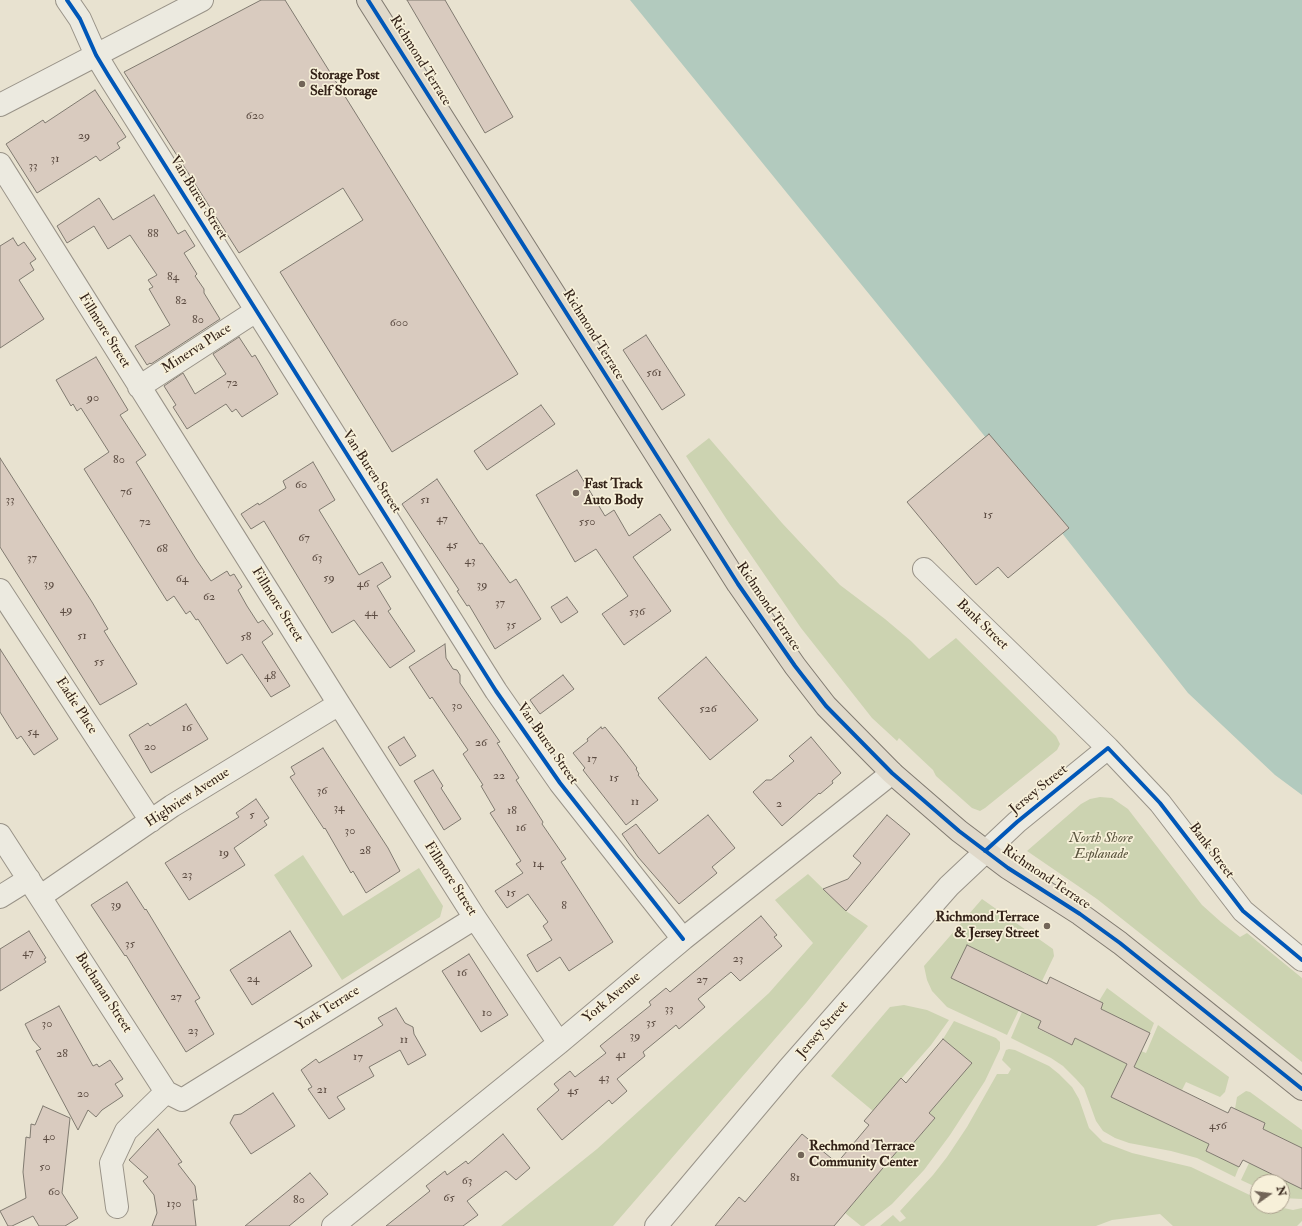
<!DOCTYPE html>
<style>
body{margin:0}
#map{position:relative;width:1302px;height:1226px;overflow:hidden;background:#e8e2d0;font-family:"IM FELL Double Pica",serif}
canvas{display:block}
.north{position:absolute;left:1250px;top:1174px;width:40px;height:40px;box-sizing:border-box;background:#f7f0d9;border:1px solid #a99e8c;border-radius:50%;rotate:76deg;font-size:11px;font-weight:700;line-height:16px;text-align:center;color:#332218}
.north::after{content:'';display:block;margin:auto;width:14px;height:18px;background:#726558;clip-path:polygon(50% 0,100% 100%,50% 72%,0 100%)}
</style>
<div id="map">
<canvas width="1302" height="1226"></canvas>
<div class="north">N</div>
</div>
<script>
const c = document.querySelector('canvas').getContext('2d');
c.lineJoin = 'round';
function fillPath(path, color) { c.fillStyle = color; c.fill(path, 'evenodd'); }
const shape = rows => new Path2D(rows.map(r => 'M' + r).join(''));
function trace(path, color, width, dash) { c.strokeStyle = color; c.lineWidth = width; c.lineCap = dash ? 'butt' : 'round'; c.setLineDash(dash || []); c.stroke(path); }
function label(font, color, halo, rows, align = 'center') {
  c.font = font + ' "IM FELL Double Pica",serif'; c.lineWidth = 3.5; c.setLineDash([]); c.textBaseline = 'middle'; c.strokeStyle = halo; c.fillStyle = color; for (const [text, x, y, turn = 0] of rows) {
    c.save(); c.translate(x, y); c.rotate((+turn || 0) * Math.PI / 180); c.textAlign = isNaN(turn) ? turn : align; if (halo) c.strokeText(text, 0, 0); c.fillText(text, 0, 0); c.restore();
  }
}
fillPath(shape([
 [709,438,782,523,840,585,885,619,911,641,929,659,956,638,1056,736,1060,744,1057,750,985,808,980,811,972,808,936,776,933,770,899,738,897,741,872,718,801,628,729,523,686,456],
 [1100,797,1112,798,1128,809,1202,905,1221,922,1240,937,1247,933,1302,978,1302,1062,1097,899,1027,851,1081,804,1090,799],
 [303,855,343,916,419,868,443,906,440,917,342,980,274,875],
 [808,874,846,911,868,926,806,1003,613,1226,501,1226,597,1149,769,993,813,943,775,900],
 [982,899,1053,949,1054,956,1042,981,967,945,1019,1010,1007,1035,947,1007,932,991,927,980,924,966],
 [1107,988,1154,1023,1150,1033,1101,1009,1103,1003,1099,1001],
 [904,1005,927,1010,949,1020,931,1045,873,1111,831,1076,890,1007],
 [1022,1012,1041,1021,1038,1029,1072,1045,1075,1038,1127,1064,1111,1097,1209,1144,1206,1151,1239,1167,1235,1177,1197,1158,1171,1151,1129,1143,1115,1138,1103,1131,1096,1121,1084,1088,1076,1079,1063,1066,1051,1058,1011,1038],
 [954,1021,996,1038,1000,1042,1000,1049,985,1081,950,1135,924,1170,892,1204,864,1226,861,1226,845,1213,904,1143,910,1147,935,1118,929,1113,971,1063,943,1039],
 [1158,1025,1229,1077,1225,1092,1220,1097,1186,1082,1182,1090,1134,1067,1141,1051,1146,1053],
 [1009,1049,1015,1050,1049,1066,1059,1074,1072,1087,1079,1099,1089,1128,1103,1142,1132,1153,1191,1167,1258,1199,1258,1206,1274,1206,1293,1210,1302,1208,1302,1221,1297,1226,1173,1226,1160,1214,1112,1220,1096,1226,880,1226,893,1215,900,1222,906,1218,900,1211,933,1175,947,1157,967,1127,997,1074,1008,1074,1011,1069,1002,1060,1006,1050],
 [1246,1091,1250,1092,1302,1130,1302,1148,1263,1129,1265,1123,1235,1109,1237,1097],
 [1249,1163,1302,1188,1302,1199,1282,1198,1282,1182,1258,1182,1258,1188,1241,1180]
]), '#ccd3b1');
fillPath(shape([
 [630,0,1302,0,1302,795,1275,775,1188,693,1017,476]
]), '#b2cabe');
const building = shape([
 [261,0,285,0,518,374,392,452,280,272,363,220,343,188,239,253,124,72,261,0],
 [407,0,445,0,513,117,485,133,407,0],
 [95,90,126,137,117,143,120,148,100,161,96,156,37,193,6,144,43,120,45,123,95,90],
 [154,195,178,234,185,230,195,246,184,253,197,274,195,276,204,289,204,293,220,319,151,364,150,363,147,365,135,346,170,325,149,289,153,287,148,280,157,275,130,235,108,249,94,226,67,243,57,226,99,198,113,220,154,195],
 [13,238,18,246,24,242,36,259,30,263,34,270,19,280,44,319,0,348,0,246,13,238],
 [646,335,685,395,662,410,623,350,646,335],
 [239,337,252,357,255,355,278,394,242,417,236,409,232,412,226,404,187,429,173,407,176,405,164,386,183,373,195,394,226,374,213,354,239,337],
 [96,357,128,410,120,415,146,455,136,462,196,559,211,581,227,571,230,576,234,574,242,587,238,590,247,606,258,623,263,620,273,634,262,642,290,686,271,697,242,654,227,664,198,619,196,620,190,611,186,614,174,596,167,601,84,469,109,452,81,408,77,411,73,404,71,406,56,380,96,357],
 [541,405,555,424,487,470,474,451,541,405],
 [989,434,1069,528,1008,578,998,567,976,585,907,502,989,434],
 [0,458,92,602,108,629,104,631,137,684,100,705,0,547,0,458],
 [313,462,335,500,319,510,359,575,382,562,391,577,377,586,391,609,388,611,415,651,390,668,354,620,332,633,264,521,251,529,241,514,258,503,259,505,286,488,283,481,313,462],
 [577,470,605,516,614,510,629,536,660,514,671,530,633,557,671,611,624,645,602,614,628,596,596,549,575,562,536,495,577,470],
 [437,479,480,544,482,543,510,583,516,579,541,619,495,649,469,605,467,606,457,591,459,590,402,504,437,479],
 [567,597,578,612,561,623,551,607,567,597],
 [445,644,446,658,453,669,457,670,460,675,460,683,500,742,497,743,519,778,516,780,543,822,542,824,566,859,561,862,613,942,569,971,560,957,537,972,527,955,552,940,543,926,548,922,528,894,507,908,495,891,523,873,516,864,521,861,490,813,495,810,481,786,483,785,463,754,468,750,432,697,430,699,409,667,445,644],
 [0,649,58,739,34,755,21,736,17,739,0,712,0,649],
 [706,657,758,720,710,760,658,698,706,657],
 [563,675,574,689,540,714,530,700,563,675],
 [186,704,208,739,151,773,129,735,148,723,150,726,186,704],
 [601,727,602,729,605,727,621,747,637,768,636,769,639,774,638,775,658,800,626,825,583,770,585,768,573,753,588,741,587,739,601,727],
 [404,737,416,756,400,766,388,747,404,737],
 [811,737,841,773,832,781,833,783,820,794,819,793,782,826,753,792,766,780,771,780,794,761,789,756,811,737],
 [323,748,388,848,400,871,366,893,353,871,351,873,325,828,324,829,290,777,295,774,291,767,323,748],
 [433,770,443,786,441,788,461,819,444,830,414,781,433,770],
 [256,799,269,818,264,821,267,825,234,848,245,865,189,900,165,863,239,817,236,813,256,799],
 [708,815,735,848,712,867,717,873,679,904,638,857,622,834,636,824,659,854,708,815],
 [887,815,910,834,846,911,823,889,848,879,861,863,853,856,887,815],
 [127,882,145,910,146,909,200,998,195,1001,214,1034,186,1052,126,955,125,956,91,905,127,882],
 [761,916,777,935,774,937,782,946,740,981,731,972,698,999,705,1007,679,1029,676,1025,643,1052,645,1056,617,1079,627,1091,612,1104,609,1100,562,1140,537,1109,559,1090,554,1084,570,1071,575,1077,606,1053,600,1046,651,1005,649,1002,666,988,670,992,761,916],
 [29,931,46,958,44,959,46,962,0,991,0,949,29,931],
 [290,931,312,966,252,1005,230,970,290,931],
 [967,945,1047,984,1050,977,1103,1003,1101,1009,1150,1033,1134,1067,1228,1113,1231,1107,1265,1123,1263,1129,1302,1148,1302,1189,1243,1160,1239,1167,1206,1151,1209,1144,1111,1097,1127,1064,1075,1038,1072,1045,1038,1028,1041,1021,951,978,967,945],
 [469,954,508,1015,481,1032,442,971,469,954],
 [59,1006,93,1066,97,1064,99,1067,110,1060,123,1079,115,1084,123,1096,102,1110,96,1117,88,1110,78,1130,36,1051,41,1049,33,1040,25,1024,59,1006],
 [396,1008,405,1023,413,1027,414,1034,426,1055,408,1065,400,1050,369,1067,374,1076,337,1097,345,1109,329,1119,308,1089,312,1087,301,1070,316,1059,319,1063,383,1025,378,1018,396,1008],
 [943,1039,972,1063,929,1113,935,1118,910,1147,904,1143,834,1226,715,1226,739,1197,745,1202,802,1134,837,1163,869,1125,864,1121,901,1078,906,1083,943,1039],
 [273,1093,295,1126,251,1154,230,1123,234,1115,241,1114,273,1093],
 [43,1106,70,1118,62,1193,78,1218,65,1226,39,1226,33,1216,12,1226,8,1226,0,1211,26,1198,23,1172,26,1137,30,1138,31,1124,35,1125,43,1106],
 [158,1129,182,1162,178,1164,195,1186,197,1200,193,1200,196,1226,152,1226,157,1213,154,1195,143,1181,148,1177,129,1160,158,1129],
 [503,1134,530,1168,516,1180,506,1171,467,1201,478,1215,463,1226,386,1226,430,1191,426,1186,445,1171,447,1175,466,1161,468,1164,503,1134],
 [310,1173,328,1194,289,1226,245,1226,310,1173]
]);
fillPath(building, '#d9cbbf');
trace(building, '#807a70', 1);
const minor = shape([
 [67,0,80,19,96,55,108,75,496,691,560,783,683,939],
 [0,105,202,0],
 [0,164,339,704,475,918,559,1043],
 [139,387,256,311],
 [924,569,1108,748,1160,803,1243,911,1302,960],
 [0,590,151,821],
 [0,835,166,1092,182,1100,475,918],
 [41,896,172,806,339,704],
 [0,897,29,879],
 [117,1207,111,1163,126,1131,166,1092],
 [333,1226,559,1043,683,939,892,773],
 [656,1226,789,1068,949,886,1017,822,1108,748]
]);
const major = shape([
 [368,0,738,584,795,666,826,706,892,773,959,831,1008,868,1080,914,1120,943,1302,1089]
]);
trace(minor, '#999388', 24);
trace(major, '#807a70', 24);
trace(minor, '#eceae0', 22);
trace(major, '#e0d9ca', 22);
trace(shape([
 [67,0,80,19,96,55,108,75,496,691,560,783,683,939],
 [368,0,738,584,795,666,826,706,892,773,959,831,1008,868,1080,914,1120,943,1302,1089],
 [985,851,1017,822,1108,748,1160,803,1243,911,1302,960]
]), '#0057b8', 4);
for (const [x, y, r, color] of [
 [302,84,4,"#726558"],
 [576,493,4,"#726558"],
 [1047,926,4,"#726558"],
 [801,1155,4,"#726558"]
]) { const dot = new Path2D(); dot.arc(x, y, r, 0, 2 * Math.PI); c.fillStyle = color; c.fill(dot); trace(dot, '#f7f0d9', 1.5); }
label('12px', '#5c4c42', null, [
 ["620",255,116],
 ["29",84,136],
 ["31",55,159],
 ["33",33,166],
 ["88",153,234],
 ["84",173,277],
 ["82",181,301],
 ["80",198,320],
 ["600",399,323],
 ["561",654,373],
 ["72",232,383],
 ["90",93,398],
 ["80",119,460],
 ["60",301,485],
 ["76",126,492],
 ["33",10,500],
 ["51",425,500],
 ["15",988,515],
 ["47",442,519],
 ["72",145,522],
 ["550",587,522],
 ["67",304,538],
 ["45",452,545],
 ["68",162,549],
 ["37",32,558],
 ["63",317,558],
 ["43",470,561],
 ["59",329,578],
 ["64",182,579],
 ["39",49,584],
 ["46",363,584],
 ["39",482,585],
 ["62",209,597],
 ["37",500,603],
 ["49",66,610],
 ["536",637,612],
 ["44",371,613],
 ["35",511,625],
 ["51",82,636],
 ["58",246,637],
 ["55",99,662],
 ["48",270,676],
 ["30",457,706],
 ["526",708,709],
 ["16",187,728],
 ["54",33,732],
 ["26",481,743],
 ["20",150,747],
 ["17",592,759],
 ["22",499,776],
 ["15",614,778],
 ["36",322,791],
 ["11",635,802],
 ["2",779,804],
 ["34",339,808],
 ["18",512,811],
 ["5",252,815],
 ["16",521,828],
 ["30",350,831],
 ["28",365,851],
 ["19",224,853],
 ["14",538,864],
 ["23",187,875],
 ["15",511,893],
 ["39",116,905],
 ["8",564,906],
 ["35",130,944],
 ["47",28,953],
 ["23",738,959],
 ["16",462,973],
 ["24",253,979],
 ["27",702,980],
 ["27",176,997],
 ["33",669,1009],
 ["10",487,1013],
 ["35",651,1023],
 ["30",47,1024],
 ["23",193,1031],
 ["39",635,1036],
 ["11",404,1040],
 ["28",62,1054],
 ["41",621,1055],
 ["17",358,1057],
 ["43",604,1078],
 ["21",322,1090],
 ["45",573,1091],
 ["20",83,1094],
 ["456",1218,1126],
 ["40",49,1137],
 ["50",45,1167],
 ["81",795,1178],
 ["63",467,1181],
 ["60",54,1192],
 ["65",449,1198],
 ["80",299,1200],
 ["130",174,1204]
]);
label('14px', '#332218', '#f7f0d9', [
 ["Richmond Terrace",420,61,58],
 ["Van Buren Street",198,198,58],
 ["Fillmore Street",104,331,58],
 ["Richmond Terrace",593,335,58],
 ["Minerva Place",197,349,-33],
 ["Van Buren Street",371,472,57],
 ["Fillmore Street",277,605,58],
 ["Richmond Terrace",768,607,56],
 ["Bank Street",982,625,44],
 ["Eadie Place",76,706,57],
 ["Van Buren Street",547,744,55],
 ["Jersey Street",1039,790,-39],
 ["Highview Avenue",188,798,-33],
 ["Bank Street",1211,851,53],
 ["Richmond Terrace",1046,878,34],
 ["Fillmore Street",450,879,57],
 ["Buchanan Street",103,993,57],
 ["York Avenue",612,998,-40],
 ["York Terrace",328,1009,-32],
 ["Jersey Street",823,1030,-49]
]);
label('bold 14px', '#332218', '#f7f0d9', [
 ["Storage Post",310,76],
 ["Self Storage",310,92],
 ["Fast Track",584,485],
 ["Auto Body",584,501],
 ["Richmond Terrace",1039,918,"right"],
 ["& Jersey Street",1039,934,"right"],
 ["Rechmond Terrace",809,1147],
 ["Community Center",809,1163]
], 'left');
label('italic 14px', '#5a543e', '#f7f0d9', [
 ["North Shore",1101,839],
 ["Esplanade",1101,855]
]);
</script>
